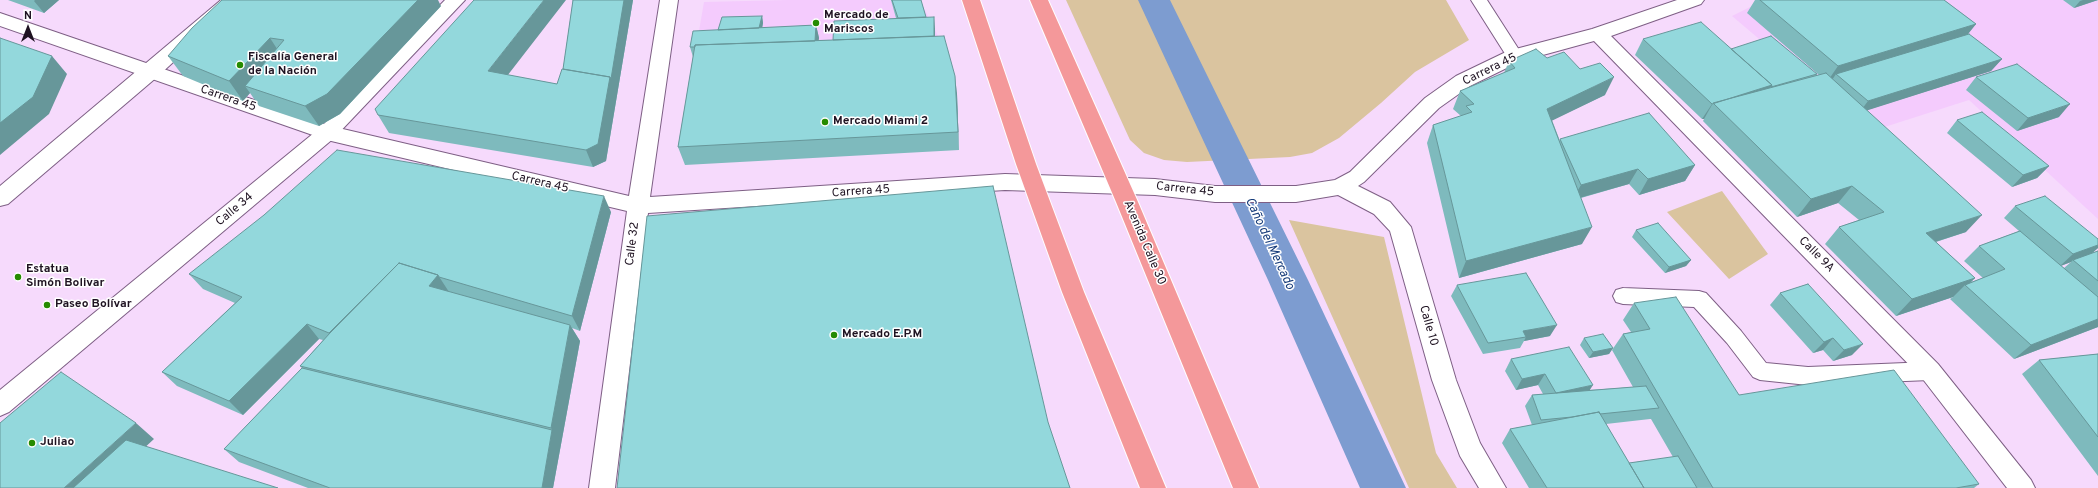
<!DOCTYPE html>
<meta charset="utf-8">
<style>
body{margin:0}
#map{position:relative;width:2098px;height:488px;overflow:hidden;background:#f6dafc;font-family:Overpass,sans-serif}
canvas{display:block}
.north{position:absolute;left:8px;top:8px;width:40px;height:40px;-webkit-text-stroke:3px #fff;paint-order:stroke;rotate:0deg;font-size:11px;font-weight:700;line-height:16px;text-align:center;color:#1e1221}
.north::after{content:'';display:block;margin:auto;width:14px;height:18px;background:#1e1221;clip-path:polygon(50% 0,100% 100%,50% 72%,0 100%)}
</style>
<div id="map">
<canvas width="2098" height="488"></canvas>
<div class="north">N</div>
</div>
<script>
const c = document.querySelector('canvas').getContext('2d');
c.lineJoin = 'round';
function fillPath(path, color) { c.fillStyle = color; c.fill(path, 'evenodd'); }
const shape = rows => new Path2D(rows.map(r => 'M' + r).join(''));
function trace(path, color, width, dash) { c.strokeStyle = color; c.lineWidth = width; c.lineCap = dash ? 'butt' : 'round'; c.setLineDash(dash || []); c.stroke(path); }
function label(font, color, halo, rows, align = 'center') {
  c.font = font + ' Overpass,sans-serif'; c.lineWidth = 3; c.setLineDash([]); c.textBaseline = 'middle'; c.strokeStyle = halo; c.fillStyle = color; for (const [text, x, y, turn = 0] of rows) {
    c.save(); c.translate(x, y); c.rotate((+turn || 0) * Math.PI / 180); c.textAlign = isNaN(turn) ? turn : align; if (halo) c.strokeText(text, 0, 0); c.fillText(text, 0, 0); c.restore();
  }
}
fillPath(shape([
 [788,0,920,0,942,44,694,60,704,2],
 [1764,0,2098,0,2098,219,1969,100,1869,132,1732,16]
]), '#f4cbfd');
fillPath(shape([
 [1066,0,1446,0,1469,40,1415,72,1381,103,1339,138,1312,153,1290,157,1187,162,1164,160,1144,153,1130,140],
 [1722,191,1768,254,1729,279,1667,212],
 [1289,220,1384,237,1436,453,1457,488,1409,488]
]), '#dac49f');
fillPath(shape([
 [1138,0,1170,0,1308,280,1406,488,1360,488,1268,280,1138,0]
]), '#7d9cd0');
const service = shape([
 [1471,0,1487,0,1523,56,1521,60,1515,62,1509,60,1471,0],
 [1623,288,1699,291,1706,293,1741,331,1766,363,1808,367,1930,362,1937,365,1940,371,1937,377,1930,380,1808,385,1760,380,1753,377,1727,343,1694,307,1623,304,1616,302,1613,296,1616,290,1623,288]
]);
const minor = shape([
 [660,0,678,0,650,197,1005,174,1155,179,1215,186,1296,186,1335,180,1350,172,1425,98,1456,76,1508,51,1592,29,1677,0,1704,0,1701,4,1611,36,1938,364,2031,480,2035,488,2007,488,1922,378,1594,41,1521,61,1470,86,1439,108,1364,182,1358,186,1390,202,1411,227,1456,380,1480,443,1506,488,1479,488,1460,456,1432,380,1390,231,1374,214,1338,195,1296,202,1215,202,1155,195,1005,190,648,213,615,488,589,488,627,211,327,140,0,26,0,13,330,126,629,196,660,0]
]);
const tertiary = shape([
 [221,0,241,0,157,77,8,204,0,206,0,186,221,0],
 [445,0,465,0,334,138,9,412,0,416,0,390,320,128,445,0]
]);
const trunk = shape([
 [962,0,980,0,1036,164,1084,292,1166,488,1140,488,1062,292,1016,164,962,0],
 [1030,0,1048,0,1138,202,1259,488,1233,488,1116,202,1030,0]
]);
trace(service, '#7e5f85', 2);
trace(minor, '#7e5f85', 2);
trace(tertiary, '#7e5f85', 2);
trace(trunk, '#fff', 2);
fillPath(service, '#fff');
fillPath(minor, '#fff');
fillPath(tertiary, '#fff');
fillPath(trunk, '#f4989a');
fillPath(shape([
 [8,0,59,0,44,13],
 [573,0,633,0,606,161,593,167,389,133,378,115,508,75,557,84,563,69],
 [891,0,921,0,926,17,935,29,935,36,957,94,959,150,685,165,678,147,693,57,690,47,718,30,762,16,763,23,762,28,816,25,819,38,818,40,833,40,896,18],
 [1755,0,1944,0,1976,24,1968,34,2002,59,1991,71,1867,110,1966,232,1936,242,1975,278,1971,282,1983,278,1964,261,1979,246,2019,231,2004,218,2015,206,2098,239,2098,248,2092,253,2098,251,2098,327,2014,359,1950,299,1953,297,1896,316,1825,244,1839,227,1859,220,1838,203,1797,217,1703,121,1704,119,1702,119,1635,55,1643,39,1731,49,1817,74,1816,75,1819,75,1747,13],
 [2071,262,2064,268,2061,266],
 [2063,0,2098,0,2074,8],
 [441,6,340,114,319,126,259,106,250,93,243,101,183,76,168,56],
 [1547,58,1605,95,1552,120,1560,141,1560,139,1695,165,1685,181,1639,195,1629,184,1581,198,1582,244,1459,278,1427,143,1433,125,1461,116,1453,109,1460,91,1504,73,1509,61],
 [1976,77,2059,117,2017,131,1966,90],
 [1957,120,2049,166,2037,178,2012,187,1947,133],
 [611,212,580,331,572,328,580,341,553,488,308,488,239,462,224,449,302,368,300,366,323,340,319,339,243,415,177,386,162,372,235,303,203,289,189,274],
 [1636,230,1691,260,1686,266,1665,273,1632,237],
 [1808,284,1852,355,1833,361,1823,350,1813,353,1770,305,1780,293],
 [1457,285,1550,336,1524,341,1520,348,1483,354,1451,296],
 [1634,303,1739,395,1979,484,1974,488,1529,488,1502,443,1510,429,1532,425,1525,406,1532,395,1543,394,1538,385,1516,390,1505,371,1511,359,1589,390,1633,387,1612,350,1623,334,1631,332,1623,320],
 [1650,419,1651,419,1673,457,1629,463,1606,424],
 [1584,338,1613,348,1609,354,1589,358,1580,345],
 [2098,354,2098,476,2022,374,2039,360]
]), '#7ebabd');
fillPath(shape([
 [35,0,59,0,44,13,34,1],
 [418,0,438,0,441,6,340,114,319,126,305,106],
 [544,0,566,0,497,89,488,71],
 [624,0,633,0,606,161,593,167,586,150],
 [2083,0,2098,0,2074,8,2080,1],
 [762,16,763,23,760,39,758,32],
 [934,17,935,29,935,54,934,41],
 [1976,24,1963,40,1836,74,1832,80,1827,82,1838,66],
 [816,25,819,38,817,53,815,41],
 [270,38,283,58,245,86,250,93,243,101,229,81],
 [52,56,67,74,49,114,0,155,0,123],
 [2002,59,1991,71,1859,113,1868,101],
 [955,76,957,94,959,150,958,132],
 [1614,77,1605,95,1539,127,1547,109],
 [1772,85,1761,101,1714,103],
 [1713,103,1704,119,1702,119,1712,104],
 [2070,104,2059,117,2017,131,2028,118],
 [1695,165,1685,181,1639,195,1648,179],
 [2049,166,2037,178,2012,187,2023,175],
 [1638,169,1629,184,1572,200,1581,185],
 [1852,186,1838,203,1797,217,1811,199],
 [604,196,611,212,580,331,572,316],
 [1982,215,1966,232,1910,250,1926,233],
 [1592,227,1582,244,1459,278,1466,261],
 [2098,245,2098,248,2090,255,2073,260,2071,262,2060,266,2073,254],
 [1691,260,1686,266,1665,273,1669,267],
 [438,275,449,292,429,286],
 [1975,278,1967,286,1965,285,1953,297,1896,316,1912,299],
 [2098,319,2098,327,2014,359,2031,345],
 [307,324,319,339,243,415,229,401],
 [570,325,580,341,553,488,542,488,552,430,551,428],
 [1557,325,1550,336,1524,341,1526,337,1523,331],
 [1833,338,1823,350,1813,353,1824,342],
 [1863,344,1852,355,1833,361,1844,350],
 [1613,348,1609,354,1589,358,1593,352],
 [1545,374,1538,385,1516,390,1522,379],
 [1593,385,1586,396,1556,393],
 [136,423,154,439,101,488,64,488]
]), '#67979a');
const building = shape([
 [222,0,418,0,327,94,305,106,245,86,284,40,270,38,229,81,168,56,192,28,222,0],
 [474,0,544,0,488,71,557,84,562,69,610,77,598,144,586,150,378,115,375,109,474,0],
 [573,0,624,0,611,79,610,77,563,69,573,0],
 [892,0,921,0,926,17,898,18,892,0],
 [1760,0,1944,0,1976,24,1838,66,1760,0],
 [762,16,759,28,718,30,722,17,762,16],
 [934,17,934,36,833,40,834,21,934,17],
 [1701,22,1772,85,1712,104,1643,39,1701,22],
 [816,25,815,41,695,45,695,47,690,47,693,31,816,25],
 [1969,34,2002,59,1868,101,1836,74,1969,34],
 [944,36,955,76,958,132,678,147,695,45,944,36],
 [1771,36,1817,74,1771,87,1772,85,1731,49,1771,36],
 [0,38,52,56,33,97,0,123,0,38],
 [1536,49,1547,58,1564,52,1580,69,1600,63,1614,77,1547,109,1592,227,1466,261,1433,125,1472,112,1466,106,1474,104,1460,91,1515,68,1509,61,1536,49],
 [2017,64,2070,104,2028,118,1976,77,2017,64],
 [1826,73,1982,215,1926,233,1975,278,1912,299,1839,227,1884,212,1852,186,1811,199,1713,103,1826,73],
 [1982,112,2049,166,2023,175,1957,120,1982,112],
 [1649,113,1695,165,1648,179,1638,169,1581,185,1560,139,1649,113],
 [337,150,604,196,572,316,439,277,438,275,399,263,329,333,307,324,229,401,162,372,242,297,189,274,264,215,337,150],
 [993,186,1048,422,1070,488,617,488,647,216,993,186],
 [2045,196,2098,239,2098,245,2073,254,2015,206,2045,196],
 [1658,223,1691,260,1669,267,1636,230,1658,223],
 [2020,231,2098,297,2098,319,2031,345,1965,285,2005,269,1979,246,2020,231],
 [2098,251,2098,281,2073,260,2098,251],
 [399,263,438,275,429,286,570,325,551,428,300,366,330,333,399,263],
 [1526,273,1557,325,1523,331,1526,337,1488,343,1457,285,1526,273],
 [1808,284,1863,344,1844,350,1833,338,1824,342,1780,293,1808,284],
 [1676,297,1739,395,1894,370,1979,484,1956,488,1713,488,1623,334,1650,329,1634,303,1676,297],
 [1603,334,1613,348,1593,352,1584,338,1603,334],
 [1569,347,1593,385,1556,393,1545,374,1522,379,1511,359,1569,347],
 [2098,354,2098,437,2039,360,2098,354],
 [302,368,552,430,542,488,330,488,224,449,302,368],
 [61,372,136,423,64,488,0,488,0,423,61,372],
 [1646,386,1659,408,1600,414,1599,412,1572,417,1541,420,1532,395,1646,386],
 [1599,412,1644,488,1547,488,1510,429,1599,412],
 [126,440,278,488,73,488,126,440],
 [1678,456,1697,488,1644,488,1629,463,1678,456]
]);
fillPath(building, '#93d8dc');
trace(building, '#67979a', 1);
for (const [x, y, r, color] of [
 [816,23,4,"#268b01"],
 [240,65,4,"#268b01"],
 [825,122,4,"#268b01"],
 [18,277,4,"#268b01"],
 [47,305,4,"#268b01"],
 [834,335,4,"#268b01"],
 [32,443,4,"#268b01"]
]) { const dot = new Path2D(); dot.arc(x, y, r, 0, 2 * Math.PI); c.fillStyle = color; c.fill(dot); trace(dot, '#fff', 1.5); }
label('bold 12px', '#1e1221', '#fff', [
 ["Mercado de",824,16],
 ["Mariscos",824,30],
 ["Fiscalía General",248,58],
 ["de la Nación",248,72],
 ["Mercado Miami 2",833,122],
 ["Estatua",26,270],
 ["Simón Bolivar",26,284],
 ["Paseo Bolívar",55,305],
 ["Mercado E.P.M",842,335],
 ["Juliao",40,443]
], 'left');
label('12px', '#1e1221', '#fff', [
 ["Carrera 45",1490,70,-26],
 ["Carrera 45",228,99,19],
 ["Carrera 45",540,183,13],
 ["Carrera 45",1185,190,6],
 ["Carrera 45",861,192,-4],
 ["Calle 34",235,210,-40],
 ["Avenida Calle 30",1144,243,67],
 ["Calle 32",633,244,-83],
 ["Calle 9A",1816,255,45],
 ["Calle 10",1428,326,74]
]);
label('italic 13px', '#173c7a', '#fff', [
 ["Caño del Mercado",1269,244,65]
]);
</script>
